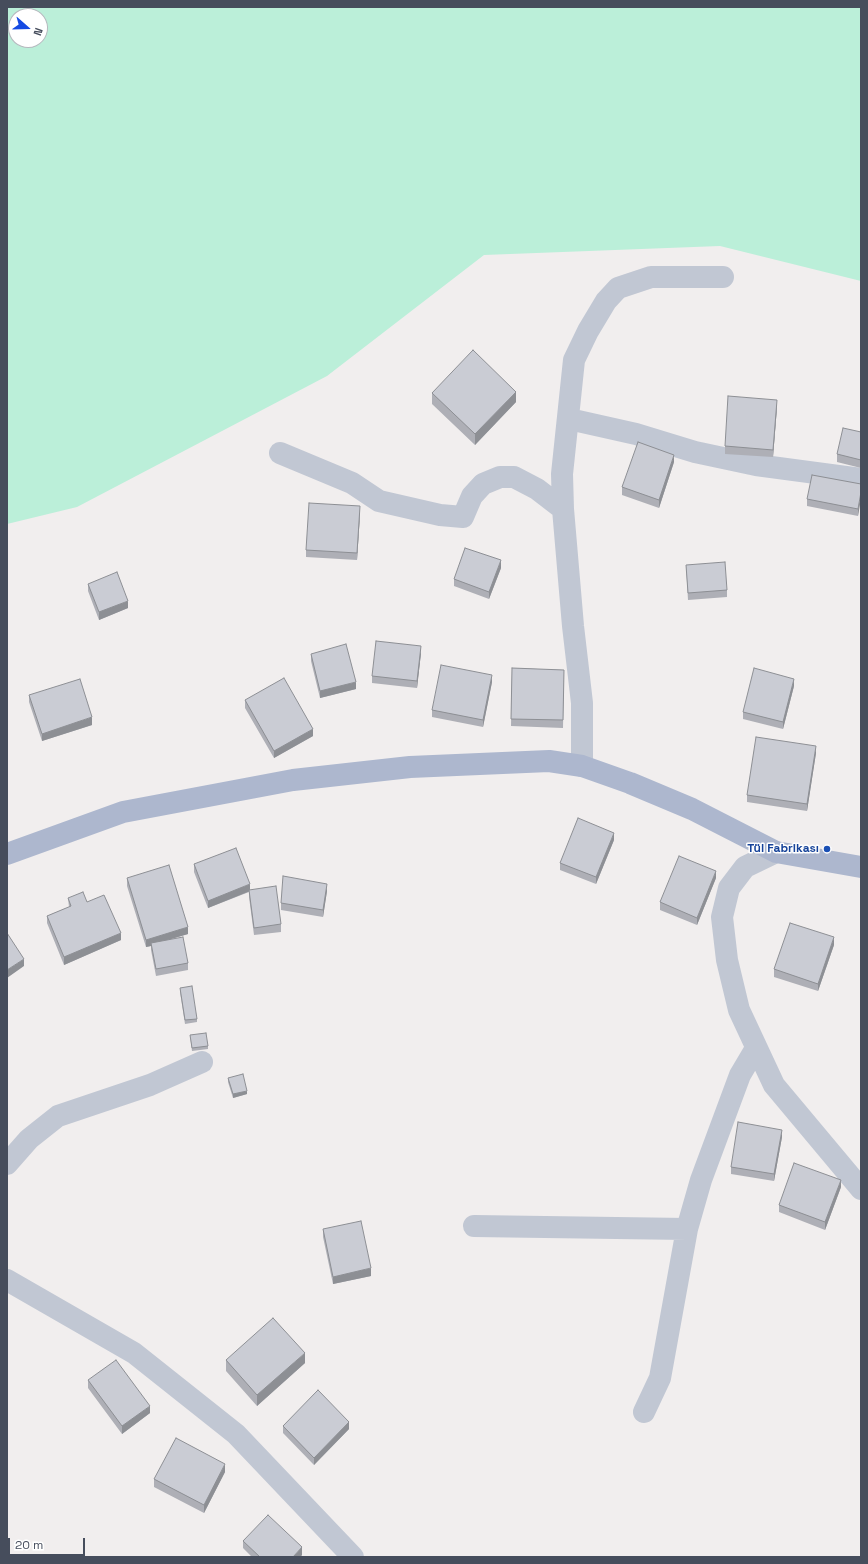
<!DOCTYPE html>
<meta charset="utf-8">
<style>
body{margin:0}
#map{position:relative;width:868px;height:1564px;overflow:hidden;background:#f1eeee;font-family:"Space Grotesk",sans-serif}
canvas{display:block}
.frame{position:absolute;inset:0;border:8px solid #464d5c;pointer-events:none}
.north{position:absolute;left:8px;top:8px;width:40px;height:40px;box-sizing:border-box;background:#fff;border:1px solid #b5b8be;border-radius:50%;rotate:110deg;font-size:11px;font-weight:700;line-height:16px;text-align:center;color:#464d5c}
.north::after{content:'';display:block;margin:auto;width:14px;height:18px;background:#154ae3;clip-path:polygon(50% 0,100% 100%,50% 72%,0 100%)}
.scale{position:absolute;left:8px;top:1538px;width:77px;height:18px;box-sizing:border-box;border:2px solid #464d5c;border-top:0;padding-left:5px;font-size:12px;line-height:14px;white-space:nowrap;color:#464d5c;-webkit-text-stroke:3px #fff;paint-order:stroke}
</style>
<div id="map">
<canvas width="868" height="1564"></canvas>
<div class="frame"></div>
<div class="north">N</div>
<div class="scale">20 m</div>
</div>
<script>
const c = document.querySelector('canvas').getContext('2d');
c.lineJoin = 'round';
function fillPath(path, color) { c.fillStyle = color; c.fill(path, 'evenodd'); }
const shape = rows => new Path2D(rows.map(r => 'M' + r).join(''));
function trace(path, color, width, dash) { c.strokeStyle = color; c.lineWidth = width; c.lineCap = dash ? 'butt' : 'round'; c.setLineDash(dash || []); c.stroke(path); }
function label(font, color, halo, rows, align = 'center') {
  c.font = font + ' "Space Grotesk",sans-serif'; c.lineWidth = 3; c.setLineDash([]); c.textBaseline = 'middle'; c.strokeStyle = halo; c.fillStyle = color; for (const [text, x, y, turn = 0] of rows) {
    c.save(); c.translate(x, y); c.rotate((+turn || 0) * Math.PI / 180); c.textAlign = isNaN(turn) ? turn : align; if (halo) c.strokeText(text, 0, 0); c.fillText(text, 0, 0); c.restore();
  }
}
fillPath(shape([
 [7,7,861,7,861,281,720,246,484,255,327,376,77,507,7,524],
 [16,16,40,16,40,40,16,40]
]), '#bbefd9');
trace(shape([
 [569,419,636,434,695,452,756,465,861,479],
 [280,453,352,483,379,501,440,515,463,517,472,496,483,484,500,477,514,477,537,489,563,509],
 [582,766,582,703,573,626,563,509,562,474,574,360,588,331,606,301,618,288,651,277,723,277],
 [776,852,745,867,729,888,722,917,727,960,739,1010,774,1085,861,1189],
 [7,1164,29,1139,58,1116,150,1085,202,1062],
 [474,1226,687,1229],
 [7,1280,134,1353,236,1434,353,1557],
 [644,1412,660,1378,687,1229,701,1180,740,1075,756,1048]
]), '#c1c7d3', 22);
trace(shape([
 [7,854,123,812,293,780,410,767,549,761,582,766,630,783,692,809,776,852,861,867]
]), '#adb7ce', 22);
fillPath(shape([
 [432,393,516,402,475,445,432,404],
 [777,407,773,457,725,454,725,446],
 [861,432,861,468,837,462,837,454],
 [674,462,659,508,622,495,622,487],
 [861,484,858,516,807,506,807,499],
 [360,514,357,560,306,557,306,550],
 [686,565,727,590,727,597,688,600],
 [501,568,489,599,454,586,454,579],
 [88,584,128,608,99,620,88,591],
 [421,653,417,688,372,683,372,676],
 [311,654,356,689,320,698,311,661],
 [512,668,564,670,563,728,511,726],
 [492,682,483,727,432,717,432,710],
 [794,686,783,729,743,719,743,712],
 [29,695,92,725,42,741,29,702],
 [245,700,313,736,274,758,245,708],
 [816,753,807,811,747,802,747,795],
 [614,840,596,884,560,870,560,863],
 [194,864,250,890,281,924,281,932,254,935,249,897,249,892,208,908,194,872],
 [127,878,188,934,171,939,188,963,188,970,156,976,151,950,151,946,146,947,127,886],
 [716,878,697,925,660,910,660,902],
 [327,891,323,917,281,910,281,903],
 [68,898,87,902,121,940,64,965,47,923,47,916,69,907],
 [834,945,818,991,774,977,774,969],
 [180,988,197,1019,197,1022,185,1024,180,992],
 [190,1035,208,1046,208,1049,192,1051],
 [228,1078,247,1094,233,1098,228,1082],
 [782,1137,774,1181,731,1174,731,1167],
 [841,1187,825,1230,779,1212,779,1205],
 [323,1229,371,1276,333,1284,323,1237],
 [226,1360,305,1363,257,1406,226,1371],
 [88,1380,150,1413,122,1434,88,1388],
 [283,1426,349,1429,314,1465,283,1433],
 [225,1472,204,1513,154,1487,154,1479],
 [243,1541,302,1555,300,1557,252,1557,243,1548]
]), '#aeafb6');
fillPath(shape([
 [516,392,516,402,475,445,475,434],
 [777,400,777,407,773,457,773,450],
 [674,455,674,462,659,508,659,500],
 [861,492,861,499,858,516,858,509],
 [360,506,360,514,357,560,357,553],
 [501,560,501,568,489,599,489,592],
 [128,601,128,608,99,620,99,612],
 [421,646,421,653,417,688,417,681],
 [492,675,492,682,483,727,483,720],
 [794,679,794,686,783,729,783,722],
 [356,682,356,689,320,698,320,691],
 [92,717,92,725,42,741,42,734],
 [313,729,313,736,274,758,274,751],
 [816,746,816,753,807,811,807,804],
 [614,833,614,840,596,884,596,877],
 [716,871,716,878,697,925,697,918],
 [250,884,250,891,208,908,208,901],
 [327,884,327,891,323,917,323,910],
 [188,927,188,934,151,945,151,943,151,946,146,947,146,940],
 [121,933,121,940,64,965,64,957],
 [834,937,834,945,818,991,818,984],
 [24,959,24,966,7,978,7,970],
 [247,1091,247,1094,233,1098,233,1094],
 [782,1130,782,1137,774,1181,774,1174],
 [841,1180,841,1187,825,1230,825,1222],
 [371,1268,371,1276,333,1284,333,1277],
 [305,1353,305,1363,257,1406,257,1395],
 [150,1406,150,1413,122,1434,122,1426],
 [349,1422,349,1429,314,1465,314,1458],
 [225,1464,225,1472,204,1513,204,1505],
 [302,1547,302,1555,300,1557,293,1557]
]), '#8d8f94');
const building = shape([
 [473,350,516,392,475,434,432,393,473,350],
 [728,396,777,400,773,450,725,446,728,396],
 [843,428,861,432,861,460,837,454,843,428],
 [638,442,674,455,659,500,622,487,638,442],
 [812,475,861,484,861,492,858,509,807,499,812,475],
 [309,503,360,506,357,553,306,550,309,503],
 [465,548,501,560,489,592,454,579,465,548],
 [725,562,727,590,688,593,686,565,725,562],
 [117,572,128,601,99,612,88,584,117,572],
 [376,641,421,646,417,681,372,676,376,641],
 [346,644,356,682,320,691,311,654,346,644],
 [441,665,492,675,483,720,432,710,441,665],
 [512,668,564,670,563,720,511,719,512,668],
 [754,668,794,679,783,722,743,712,754,668],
 [284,678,313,729,274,751,245,700,284,678],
 [80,679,92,717,42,734,29,695,80,679],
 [756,737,816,746,807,804,747,795,756,737],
 [578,818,614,833,596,877,560,863,578,818],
 [236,848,250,884,208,901,194,864,236,848],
 [679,856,716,871,697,918,660,902,679,856],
 [169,865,188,927,146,940,127,878,169,865],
 [283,876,327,884,323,910,281,903,283,876],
 [276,886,281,924,254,928,249,890,276,886],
 [83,892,87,902,104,895,121,933,64,957,47,916,71,906,68,898,83,892],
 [790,923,834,937,818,984,774,969,790,923],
 [7,933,24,959,7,970,7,933],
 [183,937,188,963,156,969,151,943,183,937],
 [192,986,197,1019,185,1020,180,988,192,986],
 [206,1033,208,1046,192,1048,190,1035,206,1033],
 [243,1074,247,1091,233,1094,228,1078,243,1074],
 [738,1122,782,1130,774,1174,731,1167,738,1122],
 [794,1163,841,1180,825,1222,779,1205,794,1163],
 [361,1221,371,1268,333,1277,323,1229,361,1221],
 [273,1318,305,1353,257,1395,226,1360,273,1318],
 [116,1360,150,1406,122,1426,88,1380,116,1360],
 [318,1390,349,1422,314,1458,283,1426,318,1390],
 [176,1438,225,1464,204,1505,154,1479,176,1438],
 [268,1515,302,1547,293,1557,260,1557,243,1541,268,1515]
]);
fillPath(building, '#caccd4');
trace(building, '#8d8f94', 1);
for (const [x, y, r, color] of [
 [827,849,4,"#1a4fb4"]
]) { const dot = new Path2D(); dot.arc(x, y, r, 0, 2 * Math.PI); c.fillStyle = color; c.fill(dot); trace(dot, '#fff', 1.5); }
label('bold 12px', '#164399', '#fff', [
 ["Tül Fabrikası",819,849]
], 'right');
</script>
